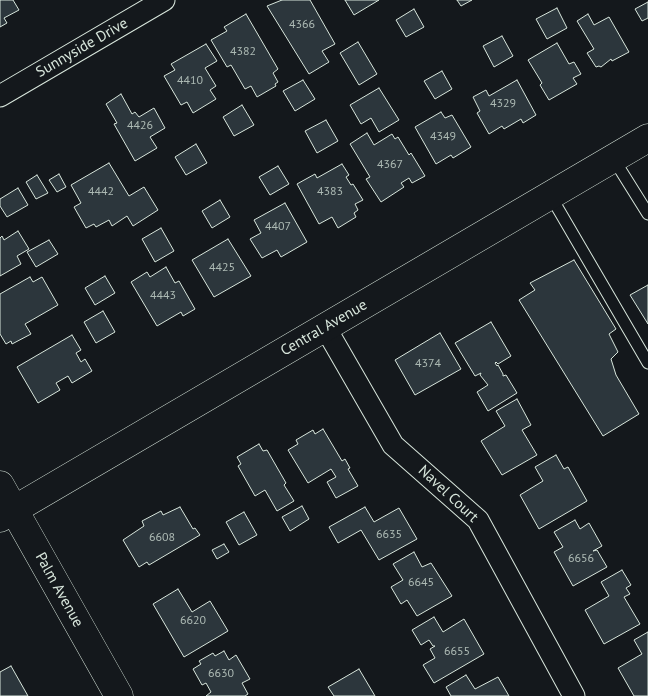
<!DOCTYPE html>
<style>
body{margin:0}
canvas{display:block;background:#14181c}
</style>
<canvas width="648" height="696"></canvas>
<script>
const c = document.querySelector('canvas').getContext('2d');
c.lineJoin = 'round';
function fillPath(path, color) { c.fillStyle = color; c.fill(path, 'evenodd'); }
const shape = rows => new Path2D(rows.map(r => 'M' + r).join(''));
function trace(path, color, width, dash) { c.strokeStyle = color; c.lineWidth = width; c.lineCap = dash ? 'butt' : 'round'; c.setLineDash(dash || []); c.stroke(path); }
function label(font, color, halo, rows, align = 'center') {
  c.font = font + ' "PT Sans",sans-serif'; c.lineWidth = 4; c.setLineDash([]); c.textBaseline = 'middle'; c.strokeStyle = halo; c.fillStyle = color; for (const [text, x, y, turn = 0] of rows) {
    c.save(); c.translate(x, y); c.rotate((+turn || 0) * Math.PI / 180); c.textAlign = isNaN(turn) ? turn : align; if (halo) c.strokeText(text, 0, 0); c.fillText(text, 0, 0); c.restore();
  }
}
const building = shape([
 [0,0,13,0,19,10,4,18,7,23,0,27,0,0],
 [282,0,310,0,335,44,322,51,329,62,309,74,267,6,282,0],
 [345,0,379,0,354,15,345,0],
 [457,0,472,0,461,6,457,0],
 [648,2,648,18,642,21,635,9,648,2],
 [557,8,567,28,547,39,536,19,557,8],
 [414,9,424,27,406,37,396,20,414,9],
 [246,14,278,69,273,73,278,82,275,84,276,86,257,97,251,86,245,89,231,65,227,67,211,40,227,31,224,27,246,14],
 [588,14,594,25,609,17,629,52,612,61,611,59,601,67,599,66,596,67,587,53,594,49,577,21,588,14],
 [502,36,513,56,494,67,483,46,502,36],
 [358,42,377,74,359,85,340,53,358,42],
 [557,43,569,64,574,62,581,74,573,78,577,84,549,100,540,85,542,83,528,60,557,43],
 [206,44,217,61,205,68,216,86,210,90,216,99,193,113,187,102,181,105,164,76,175,70,171,64,206,44],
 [442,71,452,89,435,99,424,81,442,71],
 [303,80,315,99,295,111,283,91,303,80],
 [517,80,536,115,523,123,521,119,504,129,502,126,489,134,477,113,480,111,473,97,486,90,489,96,517,80],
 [379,88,399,120,379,132,371,118,361,124,350,105,379,88],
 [121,94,132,114,135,112,139,117,154,108,165,128,150,137,157,148,135,161,114,124,117,123,106,104,121,94],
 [242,105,254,125,234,136,223,117,242,105],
 [441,112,445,118,452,115,471,147,453,158,451,155,436,164,415,127,441,112],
 [326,120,338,141,317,153,305,131,326,120],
 [367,133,374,145,392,134,395,139,398,137,409,155,411,153,425,176,412,183,409,178,401,183,404,187,381,202,366,179,370,177,350,144,367,133],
 [196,144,207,163,186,175,175,157,196,144],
 [109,163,129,196,144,187,158,210,133,226,127,216,112,226,109,220,96,227,94,224,86,228,74,207,81,203,71,185,109,163],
 [342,164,349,175,346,177,351,185,353,184,363,200,355,204,358,210,354,213,356,217,338,228,332,217,319,224,297,184,315,174,317,178,342,164],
 [278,166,289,184,270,195,259,177,278,166],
 [59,174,66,187,57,192,49,180,59,174],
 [37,175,48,193,36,199,26,182,37,175],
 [18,188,28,205,7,217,0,206,0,199,18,188],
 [220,200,230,217,212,228,202,211,220,200],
 [285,203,307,242,281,257,277,250,262,258,250,239,261,233,254,220,285,203],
 [161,228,174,251,155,262,142,239,161,228],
 [18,231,29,249,17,256,21,264,0,276,0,238,2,236,4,240,18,231],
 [228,239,251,276,214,297,192,260,228,239],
 [49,240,58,254,36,267,27,252,49,240],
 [574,260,616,329,609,334,618,352,611,359,616,375,639,414,603,436,519,300,535,290,530,283,574,260],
 [166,267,175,283,179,281,195,309,183,316,181,312,157,326,131,282,147,272,150,277,166,267],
 [105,276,115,293,95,305,85,288,105,276],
 [30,277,33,282,42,277,58,305,25,324,31,334,12,344,11,341,6,344,0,334,0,294,30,277],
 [648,285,648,324,630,295,648,285],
 [103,311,115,332,96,343,84,322,103,311],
 [491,322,511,356,498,364,496,362,495,363,497,366,498,365,503,374,503,376,506,375,517,393,488,411,477,392,488,385,480,375,481,373,475,376,455,343,491,322],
 [440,333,461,369,415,395,395,360,440,333],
 [72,335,81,350,76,353,81,362,85,359,92,371,72,383,68,376,56,383,60,390,38,403,17,367,72,335],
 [517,399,531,425,522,430,537,455,502,475,481,441,505,426,496,411,517,399],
 [323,429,342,461,345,459,350,468,348,469,358,486,336,498,327,482,336,477,331,469,308,483,288,450,298,444,296,440,313,430,315,434,323,429],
 [259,444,263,451,267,450,286,483,284,485,294,501,277,511,265,490,255,496,238,466,241,464,237,457,259,444],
 [556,455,564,469,568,467,587,501,539,529,520,495,543,481,535,467,556,455],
 [302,506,309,519,290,531,282,517,302,506],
 [180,507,193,529,195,528,200,535,149,565,147,562,139,567,123,540,144,526,142,521,161,511,163,515,180,507],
 [365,507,374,522,399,508,417,539,379,560,361,530,338,543,329,527,365,507],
 [244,512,257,535,239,545,226,522,244,512],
 [575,520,580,529,589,523,602,546,593,551,597,550,607,567,573,586,554,552,563,547,554,532,575,520],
 [224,544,229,552,217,559,212,550,224,544],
 [414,552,422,567,431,563,452,596,417,616,407,600,401,604,391,587,403,580,393,564,414,552],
 [622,570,631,585,626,588,630,594,624,597,640,624,604,644,585,610,609,596,601,582,622,570],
 [178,589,192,612,210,601,228,631,184,657,153,604,178,589],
 [434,617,443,632,464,619,484,654,434,683,423,665,435,658,430,649,435,646,433,646,429,640,421,645,412,630,434,617],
 [648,632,648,696,634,696,618,668,642,654,634,640,648,632],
 [224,651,229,660,236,655,250,679,242,683,248,694,245,696,206,696,211,692,206,683,202,685,193,669,201,664,199,661,213,653,215,656,224,651],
 [11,666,28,696,0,696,0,672,11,666],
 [359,669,375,696,334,696,328,687,359,669],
 [466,675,475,689,498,677,509,696,451,696,446,687,466,675]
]);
fillPath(building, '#2c363c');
trace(building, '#d8e6dc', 1);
const lane = shape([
 [613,158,648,214],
 [550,195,648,363]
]);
const street = shape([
 [0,96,164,0],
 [325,327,393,445,478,520,574,696]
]);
const secondary = shape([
 [0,485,119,696],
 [0,518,648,138]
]);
trace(lane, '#d8e6dc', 13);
trace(street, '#d8e6dc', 23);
trace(secondary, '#d8e6dc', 29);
trace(lane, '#14181c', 11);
trace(street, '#14181c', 21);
trace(secondary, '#14181c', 28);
label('12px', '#adbab4', null, [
 ["4366",302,25],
 ["4382",243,52],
 ["4410",190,81],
 ["4329",503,104],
 ["4426",140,126],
 ["4349",443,137],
 ["4367",390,165],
 ["4442",101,192],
 ["4383",330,192],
 ["4407",278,227],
 ["4425",222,268],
 ["4443",163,296],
 ["4374",428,364],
 ["6635",389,535],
 ["6608",162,538],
 ["6656",581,559],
 ["6645",421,583],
 ["6620",193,621],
 ["6655",457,652],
 ["6630",221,674]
]);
label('15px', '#d8e6dc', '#14181c', [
 ["Sunnyside Drive",82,48,-30],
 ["Central Avenue",324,328,-30],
 ["Navel Court",448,494,43],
 ["Palm Avenue",59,590,61]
]);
</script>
